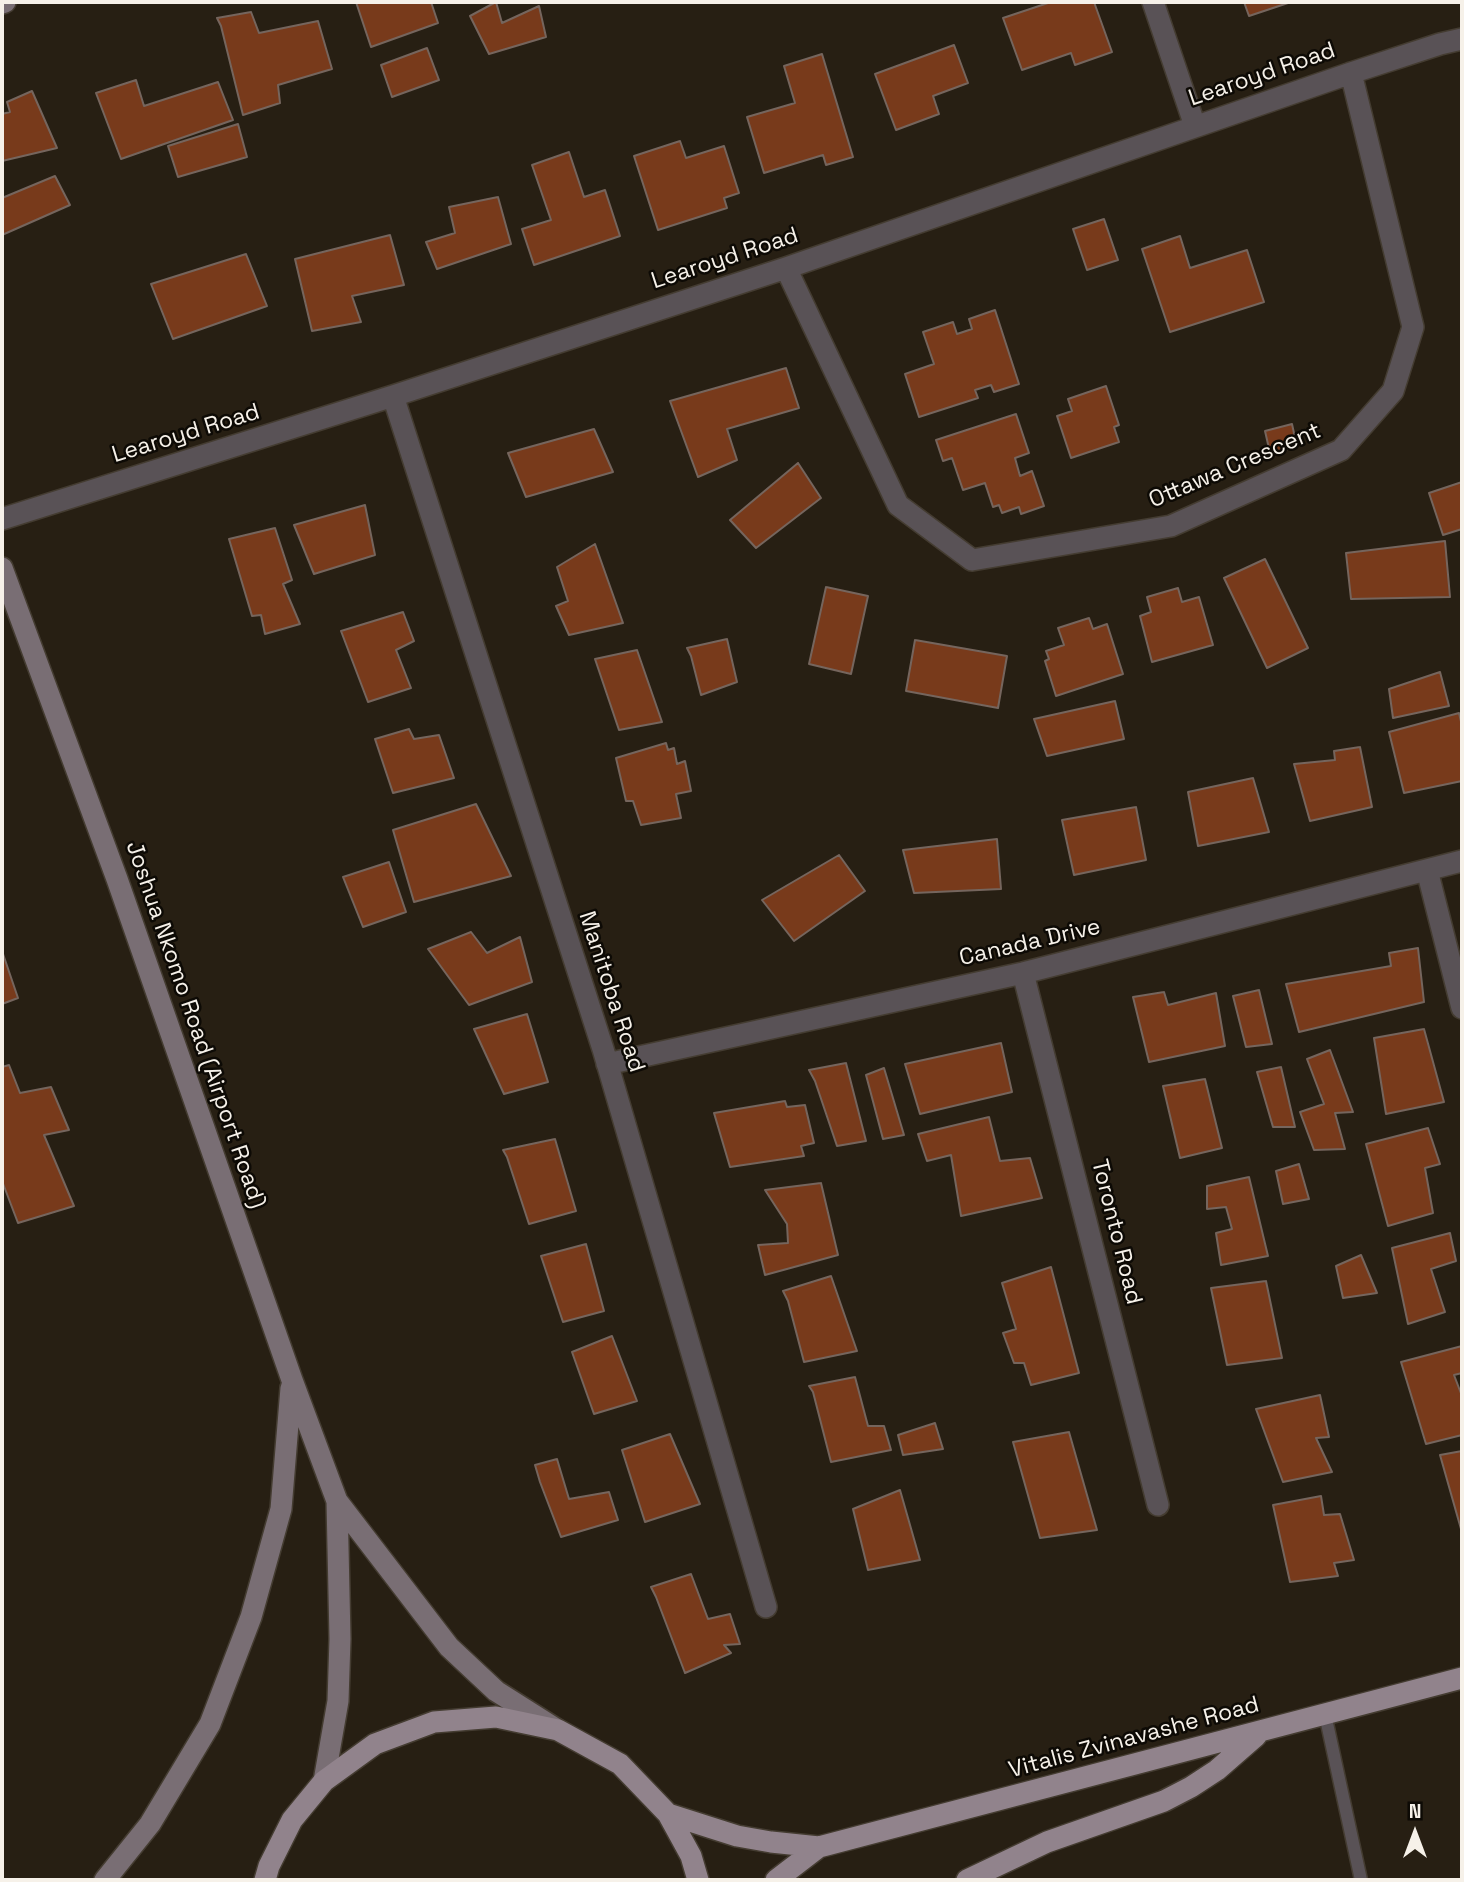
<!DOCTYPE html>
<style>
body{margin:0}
#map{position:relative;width:1464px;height:1882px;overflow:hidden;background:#271f13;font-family:"Space Grotesk",sans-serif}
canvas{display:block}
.frame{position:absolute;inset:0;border:4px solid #f6f1e9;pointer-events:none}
.north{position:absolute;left:1380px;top:1798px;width:70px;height:70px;-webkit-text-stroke:5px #0d0a05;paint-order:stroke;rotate:0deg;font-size:19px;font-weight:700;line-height:28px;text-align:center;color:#f6f1e9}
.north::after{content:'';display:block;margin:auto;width:24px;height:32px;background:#f6f1e9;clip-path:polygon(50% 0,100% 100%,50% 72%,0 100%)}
</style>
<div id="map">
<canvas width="1464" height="1882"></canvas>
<div class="frame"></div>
<div class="north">N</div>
</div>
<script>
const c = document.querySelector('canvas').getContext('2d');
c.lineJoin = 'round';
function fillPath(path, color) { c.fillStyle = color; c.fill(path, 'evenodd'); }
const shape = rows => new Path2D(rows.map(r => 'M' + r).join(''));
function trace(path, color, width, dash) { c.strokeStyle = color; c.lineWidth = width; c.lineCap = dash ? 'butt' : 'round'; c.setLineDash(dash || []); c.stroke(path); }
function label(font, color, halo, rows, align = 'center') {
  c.font = font + ' "Space Grotesk",sans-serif'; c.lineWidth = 5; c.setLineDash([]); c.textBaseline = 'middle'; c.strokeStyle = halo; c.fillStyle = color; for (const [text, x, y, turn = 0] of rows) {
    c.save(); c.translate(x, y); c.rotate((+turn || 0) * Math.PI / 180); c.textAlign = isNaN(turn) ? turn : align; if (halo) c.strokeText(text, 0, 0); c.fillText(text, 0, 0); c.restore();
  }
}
const building = shape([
 [356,2,431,2,438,23,371,47,356,2],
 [496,2,502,23,539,6,546,37,489,54,470,16,496,2],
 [1051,2,1094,2,1112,52,1075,65,1071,53,1022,70,1003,18,1051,2],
 [1244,2,1287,2,1288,3,1249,16,1244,2],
 [251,12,259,33,318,21,332,69,278,85,280,103,243,115,221,26,217,18,251,12],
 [954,45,968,83,933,96,939,114,896,130,875,74,954,45],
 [427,48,439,80,392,97,381,65,427,48],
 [822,54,853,157,826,165,823,155,764,173,747,117,795,103,784,66,822,54],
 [136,80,144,106,218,82,233,120,121,159,96,93,136,80],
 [32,91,57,148,2,161,2,114,10,112,7,102,32,91],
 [238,124,247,157,178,177,168,146,238,124],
 [680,141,686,158,724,146,739,193,724,198,727,208,658,230,634,156,680,141],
 [569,152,584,197,605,190,620,236,534,265,522,229,551,220,532,165,569,152],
 [55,176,70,205,2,235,2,198,55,176],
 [498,197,511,244,437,269,426,242,455,233,449,207,498,197],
 [1104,219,1118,260,1087,270,1073,229,1104,219],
 [390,235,404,285,352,296,361,322,312,331,295,259,390,235],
 [1180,236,1190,268,1247,250,1264,302,1170,332,1142,249,1180,236],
 [246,254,267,306,173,339,151,284,246,254],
 [995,310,1019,384,994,392,991,385,975,390,978,398,919,417,905,374,934,364,923,332,953,322,957,334,972,329,969,319,995,310],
 [786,368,799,408,727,429,737,460,698,477,670,401,786,368],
 [1106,386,1119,425,1114,427,1119,442,1071,458,1057,416,1072,411,1068,399,1106,386],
 [1016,414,1029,453,1015,458,1020,476,1032,471,1044,506,1021,514,1019,507,1002,513,999,505,993,507,985,483,963,490,952,458,943,461,936,440,1016,414],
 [1292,424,1297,447,1270,453,1265,431,1292,424],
 [594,429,613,472,526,497,508,453,594,429],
 [798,463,821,498,756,548,730,520,798,463],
 [1462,482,1462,529,1443,535,1429,493,1462,482],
 [365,505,375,555,314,574,294,525,365,505],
 [275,528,292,580,283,584,300,624,265,634,261,615,252,616,229,539,275,528],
 [1445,541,1450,597,1351,599,1346,553,1445,541],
 [595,544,623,623,569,635,556,606,568,601,557,567,595,544],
 [1265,559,1308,648,1267,668,1224,578,1265,559],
 [826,587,868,596,851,674,809,664,826,587],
 [1178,588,1182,602,1199,597,1213,645,1152,662,1140,616,1151,612,1147,597,1178,588],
 [403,612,414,641,396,650,411,688,368,702,341,631,403,612],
 [1089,618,1093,629,1107,624,1123,674,1056,696,1045,661,1049,659,1046,651,1064,645,1058,628,1089,618],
 [727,639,737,682,701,695,691,656,687,648,727,639],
 [915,640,1007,656,998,708,906,691,915,640],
 [637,650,662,722,619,730,595,659,637,650],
 [1440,672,1449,706,1393,718,1389,689,1440,672],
 [1115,701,1124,739,1047,756,1034,719,1115,701],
 [1459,713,1462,726,1462,781,1404,793,1389,732,1459,713],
 [409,729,414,739,439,735,454,778,393,793,375,739,409,729],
 [666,743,668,750,674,748,677,764,685,761,691,791,676,794,681,818,641,825,633,801,626,801,616,758,666,743],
 [1360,747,1372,807,1310,821,1294,764,1335,760,1334,751,1360,747],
 [1253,778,1269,832,1198,846,1188,792,1253,778],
 [476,804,511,876,414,902,393,830,476,804],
 [1136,807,1146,860,1074,875,1062,820,1136,807],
 [997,839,1001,889,914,893,903,850,997,839],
 [839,855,865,891,794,941,762,900,839,855],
 [389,862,406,912,363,927,343,877,389,862],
 [471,932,487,953,520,937,532,982,469,1005,428,949,471,932],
 [1418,948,1424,1002,1299,1032,1286,984,1391,966,1389,953,1418,948],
 [2,951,18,998,2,1004,2,951],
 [1259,990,1272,1044,1246,1047,1233,996,1259,990],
 [1164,992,1168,1005,1216,993,1225,1046,1149,1062,1133,997,1164,992],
 [527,1014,548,1082,504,1094,474,1029,527,1014],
 [1424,1029,1444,1102,1386,1114,1374,1038,1424,1029],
 [1001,1043,1012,1092,920,1114,905,1064,1001,1043],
 [1330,1050,1353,1112,1335,1113,1345,1149,1314,1150,1300,1112,1324,1104,1307,1059,1330,1050],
 [846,1063,866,1141,837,1146,815,1081,809,1070,846,1063],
 [9,1065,20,1093,51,1087,69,1130,44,1135,74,1206,18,1223,2,1181,2,1067,9,1065],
 [1281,1067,1295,1127,1273,1127,1257,1072,1281,1067],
 [884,1068,904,1135,883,1139,866,1075,884,1068],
 [1205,1079,1222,1148,1180,1158,1163,1086,1205,1079],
 [785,1101,787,1107,805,1105,814,1143,801,1146,804,1156,730,1167,714,1113,785,1101],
 [989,1117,1000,1161,1030,1158,1042,1198,961,1216,951,1155,927,1161,918,1134,989,1117],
 [1428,1128,1440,1164,1425,1168,1433,1213,1388,1226,1366,1144,1428,1128],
 [555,1139,576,1211,529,1224,507,1157,503,1150,555,1139],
 [1299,1164,1309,1199,1283,1204,1276,1171,1299,1164],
 [1249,1177,1268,1256,1221,1265,1216,1233,1232,1229,1226,1207,1207,1209,1207,1186,1249,1177],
 [821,1183,838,1255,765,1275,758,1245,788,1243,787,1224,765,1190,821,1183],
 [1450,1233,1456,1261,1431,1269,1445,1312,1408,1324,1392,1248,1450,1233],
 [586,1244,604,1311,563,1322,541,1256,586,1244],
 [1361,1255,1377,1293,1343,1298,1336,1266,1361,1255],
 [1051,1267,1079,1373,1031,1385,1024,1363,1014,1363,1003,1333,1016,1329,1002,1283,1051,1267],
 [831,1276,857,1351,804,1362,788,1301,783,1291,831,1276],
 [1266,1281,1282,1358,1227,1365,1211,1288,1266,1281],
 [612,1336,637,1401,594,1414,572,1352,612,1336],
 [1462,1346,1462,1373,1454,1375,1462,1396,1462,1435,1426,1444,1401,1362,1462,1346],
 [855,1377,868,1426,884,1426,891,1450,831,1462,813,1392,809,1386,855,1377],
 [1320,1395,1329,1437,1316,1438,1332,1472,1283,1482,1256,1409,1320,1395],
 [935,1423,943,1449,903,1455,898,1435,935,1423],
 [1069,1432,1097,1530,1040,1538,1013,1442,1069,1432],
 [670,1434,700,1504,645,1522,622,1450,670,1434],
 [1462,1451,1462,1529,1461,1529,1440,1455,1462,1451],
 [557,1459,569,1499,609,1492,618,1520,561,1537,540,1482,535,1465,557,1459],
 [900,1490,920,1560,868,1570,853,1509,900,1490],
 [1321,1496,1324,1515,1340,1514,1354,1560,1334,1563,1338,1576,1290,1582,1273,1505,1321,1496],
 [691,1574,708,1619,730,1614,740,1644,724,1645,731,1653,685,1673,656,1597,651,1587,691,1574]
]);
fillPath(building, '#783a1b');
trace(building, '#75655d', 2);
const lane = shape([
 [1325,1714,1361,1880]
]);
const street = shape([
 [1153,2,1195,126],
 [786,268,898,505,972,560,1171,526,1341,450,1393,391,1413,327,1351,73],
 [393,396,603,1049,766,1607],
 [2,519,393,396,786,268,1351,73,1440,44,1462,39],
 [1427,870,1462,1008],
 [1023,973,1158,1505],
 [607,1064,1023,973,1462,861]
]);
const secondary = shape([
 [2,3,5,2],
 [2,568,117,879,292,1380,337,1501,449,1647,496,1691,556,1729],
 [324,1781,338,1701,340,1639,337,1501],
 [105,1880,150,1824,210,1724,251,1617,281,1509,291,1388]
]);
const primary = shape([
 [668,1814,737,1836,771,1842,819,1847,1462,1678],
 [265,1880,269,1866,292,1820,324,1781,375,1744,434,1722,496,1717,558,1730,620,1764,668,1814,691,1856,698,1880],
 [776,1880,819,1847],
 [967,1880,1047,1842,1164,1801,1191,1787,1217,1770,1256,1736]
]);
trace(lane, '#443c31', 15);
trace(street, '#443c31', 24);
trace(secondary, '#443c31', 24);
trace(primary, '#443c31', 24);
trace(lane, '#595256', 12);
trace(street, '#595256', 21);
trace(secondary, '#796e74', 21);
trace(primary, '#91838c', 21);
label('23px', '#f6f1e9', '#0d0a05', [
 ["Learoyd Road",1262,75,-19],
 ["Learoyd Road",725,259,-18],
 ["Learoyd Road",186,434,-17],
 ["Ottawa Crescent",1235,466,-23],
 ["Canada Drive",1030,943,-13],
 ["Manitoba Road",611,992,72],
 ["Joshua Nkomo Road (Airport Road)",195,1025,71],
 ["Toronto Road",1116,1232,76],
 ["Vitalis Zvinavashe Road",1134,1738,-15]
]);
</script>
